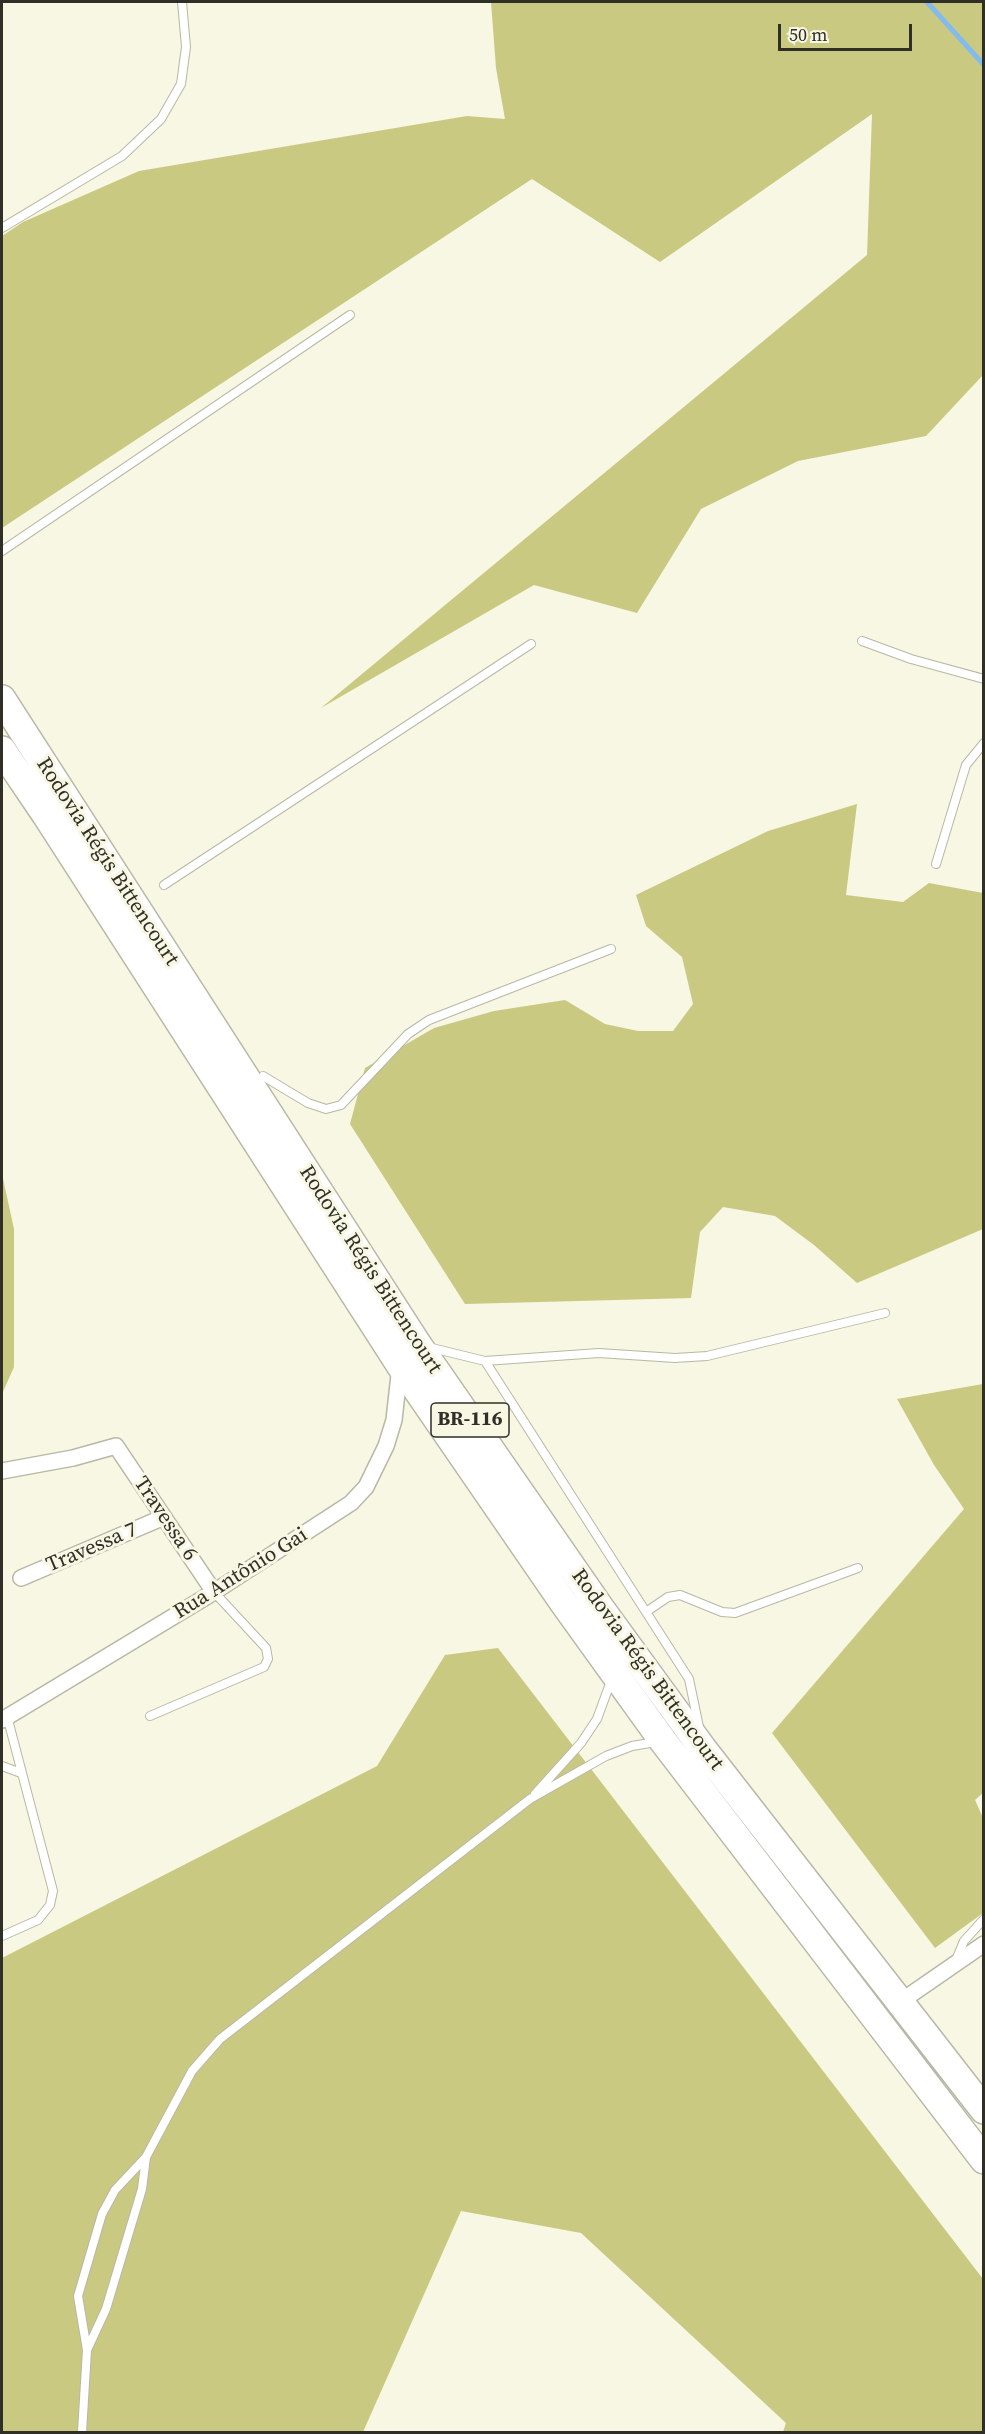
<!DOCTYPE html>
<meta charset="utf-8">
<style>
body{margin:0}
#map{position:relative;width:985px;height:2434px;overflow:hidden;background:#f7f7e3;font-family:"Source Serif 4",serif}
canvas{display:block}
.frame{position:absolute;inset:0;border:3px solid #2f2f28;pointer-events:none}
.scale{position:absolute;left:778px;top:24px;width:134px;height:27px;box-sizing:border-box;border:3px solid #2f2f28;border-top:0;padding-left:8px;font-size:18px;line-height:21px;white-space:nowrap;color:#2f2f28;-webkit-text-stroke:4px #f7f7e3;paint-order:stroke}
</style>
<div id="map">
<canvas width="985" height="2434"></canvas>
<div class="frame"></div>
<div class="scale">50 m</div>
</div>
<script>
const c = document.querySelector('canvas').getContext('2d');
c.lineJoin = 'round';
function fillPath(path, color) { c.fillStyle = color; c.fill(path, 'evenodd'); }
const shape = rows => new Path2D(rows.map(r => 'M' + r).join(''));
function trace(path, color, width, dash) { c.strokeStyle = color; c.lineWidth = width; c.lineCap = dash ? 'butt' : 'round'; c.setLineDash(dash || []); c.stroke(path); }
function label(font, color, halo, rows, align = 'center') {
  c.font = font + ' "Source Serif 4",serif'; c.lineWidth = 6; c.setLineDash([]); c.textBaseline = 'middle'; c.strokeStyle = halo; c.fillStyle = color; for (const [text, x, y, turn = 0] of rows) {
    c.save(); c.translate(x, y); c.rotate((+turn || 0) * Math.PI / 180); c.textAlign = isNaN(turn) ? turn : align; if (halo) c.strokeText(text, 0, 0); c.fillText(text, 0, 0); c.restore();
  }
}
fillPath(shape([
 [491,2,983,2,983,375,926,436,798,461,701,509,637,613,534,585,321,708,867,255,872,114,660,262,532,179,2,528,2,236,23,222,139,171,467,116,505,119,496,68],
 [857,804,846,895,903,902,929,883,983,893,983,1229,857,1283,814,1245,775,1216,723,1207,700,1232,691,1298,465,1304,350,1124,365,1068,434,1028,494,1011,565,1000,605,1024,638,1031,673,1031,693,1004,682,957,646,926,636,895,768,831],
 [2,1174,14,1229,14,1367,2,1394],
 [983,1384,984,1792,975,1800,983,1818,983,1913,935,1948,772,1733,964,1509,934,1465,897,1399],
 [498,1648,983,2279,983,2432,783,2432,786,2423,581,2233,461,2211,363,2432,2,2432,2,1958,377,1766,445,1655]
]), '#cac982');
trace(shape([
 [927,2,984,65]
]), '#82bbec', 5);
const service = shape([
 [2,228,122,156,161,119,181,84,186,47,182,2],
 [2,551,350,315],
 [862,641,911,659,984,679],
 [936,864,966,765,984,743],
 [164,885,531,644],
 [263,1076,308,1103,326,1109,341,1105,408,1034,429,1020,611,949],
 [428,1347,485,1361,689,1679,699,1727],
 [485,1361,599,1353,675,1358,707,1356,885,1313],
 [646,1612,668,1597,680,1595,722,1612,735,1613,858,1568],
 [150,1716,264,1667,268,1659,266,1648,214,1592],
 [2,1766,21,1773],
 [535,1794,581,1743,597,1719,611,1681],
 [2,1936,38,1920,50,1905,53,1891,7,1716],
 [956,1960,964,1941,984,1919],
 [87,2350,106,2309,142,2189,146,2157],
 [82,2432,87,2350,78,2296,102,2214,115,2190,146,2157,192,2071,220,2039,530,1799,606,1756,632,1746,656,1742]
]);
const minor = shape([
 [2,1471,73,1458,116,1446,214,1592],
 [21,1578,164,1517],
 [2,1720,214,1592,351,1503,366,1487,386,1446,394,1420,400,1366],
 [900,2002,984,1944]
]);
const motorway = shape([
 [2,699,418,1345,601,1609,703,1749,984,2110],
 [2,750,46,815,400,1365,563,1602,663,1741,984,2160]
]);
trace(service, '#b7b8a5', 10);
trace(minor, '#b7b8a5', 18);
trace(motorway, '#b7b8a5', 30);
trace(service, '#fff', 8);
trace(minor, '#fff', 15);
trace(motorway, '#fff', 27);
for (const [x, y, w] of [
 [470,1420,78]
]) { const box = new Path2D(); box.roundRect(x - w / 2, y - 17, w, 34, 4.5); c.fillStyle = '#f7f7e3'; c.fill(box); trace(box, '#2f2f28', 1.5); }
label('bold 20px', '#2f2f28', null, [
 ["BR-116",470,1420]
]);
label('21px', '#2f2f28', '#f7f7e3', [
 ["Rodovia Régis Bittencourt",107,862,57],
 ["Rodovia Régis Bittencourt",370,1270,57],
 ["Travessa 6",165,1519,56],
 ["Travessa 7",92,1548,-23],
 ["Rua Antônio Gai",241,1574,-32],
 ["Rodovia Régis Bittencourt",647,1670,54]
]);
</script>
